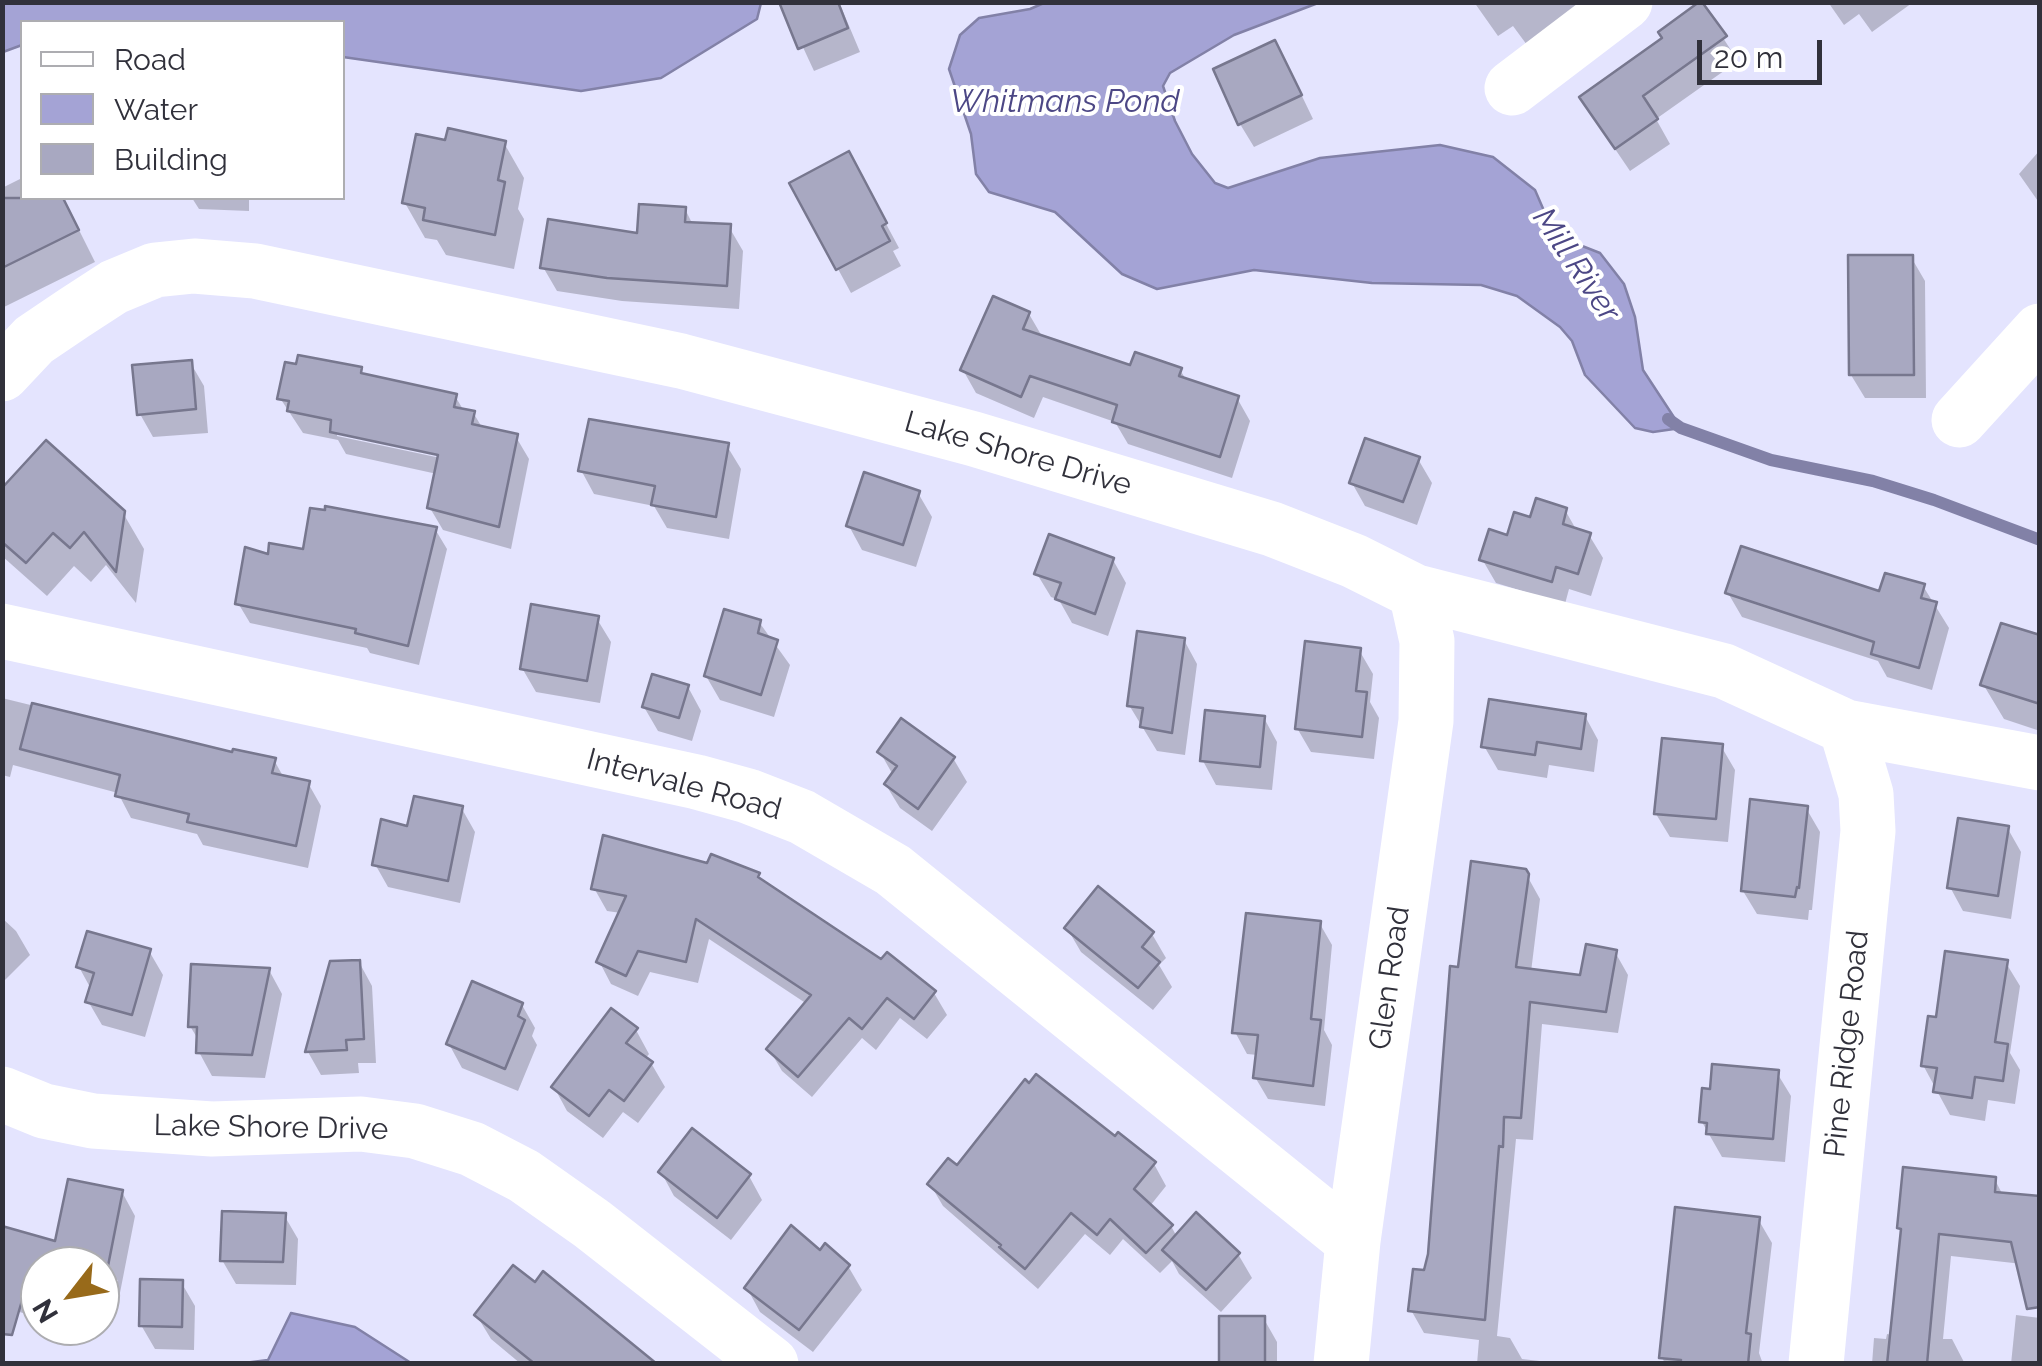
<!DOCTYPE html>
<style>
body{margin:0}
#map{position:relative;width:2042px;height:1366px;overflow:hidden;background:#e4e4fe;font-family:Raleway,sans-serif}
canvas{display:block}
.frame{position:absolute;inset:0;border:5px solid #31313b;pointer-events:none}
.legend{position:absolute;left:20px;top:20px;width:325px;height:180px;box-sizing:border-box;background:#fff;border:2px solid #adadb1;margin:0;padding:12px 18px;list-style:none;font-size:30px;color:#31313b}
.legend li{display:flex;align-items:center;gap:20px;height:50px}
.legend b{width:50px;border:2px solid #adadb1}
.north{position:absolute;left:20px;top:1246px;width:100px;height:100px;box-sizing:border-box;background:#fff;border:2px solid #adadb1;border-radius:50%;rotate:239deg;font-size:28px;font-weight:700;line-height:40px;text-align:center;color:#31313b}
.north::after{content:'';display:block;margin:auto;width:35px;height:45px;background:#986a1a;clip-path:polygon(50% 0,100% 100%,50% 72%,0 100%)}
.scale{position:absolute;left:1697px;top:40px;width:125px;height:45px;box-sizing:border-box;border:5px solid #31313b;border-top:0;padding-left:12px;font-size:30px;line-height:35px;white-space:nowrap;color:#31313b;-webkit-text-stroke:8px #fff;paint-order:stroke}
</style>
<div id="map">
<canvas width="2042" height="1366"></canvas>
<div class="frame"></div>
<ul class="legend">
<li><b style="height:12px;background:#fff"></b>Road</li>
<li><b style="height:28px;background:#a4a3d5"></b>Water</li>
<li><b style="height:28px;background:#a8a8c1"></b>Building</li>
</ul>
<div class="north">N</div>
<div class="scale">20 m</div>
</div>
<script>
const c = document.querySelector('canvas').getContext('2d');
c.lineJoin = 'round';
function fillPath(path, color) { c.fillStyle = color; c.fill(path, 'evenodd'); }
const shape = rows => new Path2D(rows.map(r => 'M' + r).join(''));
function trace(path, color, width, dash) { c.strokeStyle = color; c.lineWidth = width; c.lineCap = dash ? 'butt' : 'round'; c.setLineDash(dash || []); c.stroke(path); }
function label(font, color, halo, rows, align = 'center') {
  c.font = font + ' Raleway,sans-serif'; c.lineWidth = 8; c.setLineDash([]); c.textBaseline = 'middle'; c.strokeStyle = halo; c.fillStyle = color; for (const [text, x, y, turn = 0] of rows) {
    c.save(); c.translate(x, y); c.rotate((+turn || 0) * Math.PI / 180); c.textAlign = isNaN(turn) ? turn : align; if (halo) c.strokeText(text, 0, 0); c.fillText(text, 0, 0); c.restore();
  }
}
const water = shape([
 [3,2,761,2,761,3,757,19,661,78,581,91,343,57,342,22,22,22,22,45,3,52,3,2],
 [1044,3,1318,3,1234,35,1170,73,1163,86,1175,121,1192,154,1215,183,1228,188,1320,158,1440,145,1493,157,1535,190,1551,227,1572,242,1600,253,1624,284,1635,317,1643,370,1681,428,1653,432,1635,428,1585,375,1572,341,1560,327,1517,296,1481,285,1372,283,1254,270,1157,289,1122,274,1055,212,989,192,976,174,971,134,949,69,960,35,979,18,1030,9,1044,3],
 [291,1313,355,1327,411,1363,244,1363,268,1360,291,1313]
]);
fillPath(water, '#a4a3d5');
trace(water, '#8281a7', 2.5);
fillPath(shape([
 [782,2,839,2,860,52,814,71],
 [1474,2,1583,2,1527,45,1513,26,1498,36],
 [1828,2,1912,2,1912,3,1872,32,1859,14,1844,25],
 [1701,4,1738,61,1656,119,1670,144,1630,171,1596,121,1665,39],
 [1288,67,1313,119,1254,147,1240,124],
 [447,143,504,143,524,178,518,209,524,219,514,269,446,255,437,240,425,238,405,203],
 [2040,150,2040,204,2019,174],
 [861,177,899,248,893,251,901,266,851,293,792,184],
 [22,178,22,198,63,198,95,262,2,308,2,188],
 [192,198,249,198,249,211,199,209],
 [685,209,693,225,729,227,743,251,739,309,622,301,557,291,543,267,639,236],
 [1911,257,1925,281,1926,398,1865,398,1851,375],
 [1029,314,1043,338,1132,368,1180,370,1187,381,1237,398,1250,421,1232,478,1128,444,1115,422,1043,397,1034,418,976,393,963,370],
 [190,362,204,386,208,433,153,437,140,414],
 [361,370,365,376,455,396,464,411,474,414,483,429,516,437,529,459,511,549,443,530,430,508,437,474,346,454,338,440,303,433,280,398],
 [337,431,451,455,450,460,337,436],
 [727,446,741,469,729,539,667,528,654,506,594,494,581,470],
 [1418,459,1432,483,1417,525,1365,506,1352,483],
 [2,491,123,513,144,549,136,603,106,565,91,582,74,566,47,596,2,556],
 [918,493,932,517,916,567,862,550,849,526],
 [1565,510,1577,531,1589,535,1603,558,1591,596,1569,589,1565,604,1496,583,1482,559,1509,538],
 [435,529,447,549,419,665,370,653,367,648,250,623,238,603,270,557],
 [1113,560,1126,583,1108,636,1072,623,1059,600,1051,597,1037,574],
 [1923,586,1949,628,1932,690,1887,677,1878,661,1742,617,1728,593,1881,595],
 [597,619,611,642,600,703,536,692,522,668],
 [759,622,790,665,774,717,720,700,706,676],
 [2040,638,2040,731,2004,719,1983,684],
 [1184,640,1197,664,1185,755,1157,751,1129,705],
 [1359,650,1373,674,1370,702,1379,718,1374,759,1311,752,1297,728],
 [688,687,701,711,692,741,658,731,644,707],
 [2,698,234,755,274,760,284,778,308,783,321,806,308,868,203,845,197,834,131,818,118,793,13,765,10,777,2,775],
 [1585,716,1598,740,1594,772,1549,765,1547,778,1498,770,1484,746],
 [1264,718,1277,742,1272,790,1216,785,1203,761],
 [1721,746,1735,770,1728,842,1670,837,1656,814],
 [880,752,953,758,967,782,932,831,900,808,886,785,893,775],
 [1806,808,1820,832,1812,910,1809,910,1808,920,1757,914,1743,891],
 [462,809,475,832,460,903,388,887,375,864,409,829],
 [2008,829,2021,852,2011,919,1963,911,1950,887],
 [1525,872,1540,899,1531,972,1582,978,1615,952,1628,975,1618,1033,1542,1024,1533,1140,1516,1139,1497,1336,1510,1338,1522,1359,1566,1364,1477,1364,1479,1340,1424,1333,1411,1310,1430,1255,1460,969],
 [758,875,762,883,934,993,947,1015,927,1039,900,1018,876,1050,862,1038,812,1097,782,1071,769,1049,807,1004,709,939,698,983,650,972,638,996,611,984,599,961,621,913,607,911,594,888],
 [2,918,16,931,30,955,2,983],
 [1320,924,1332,945,1324,1030,1332,1045,1325,1106,1268,1099,1255,1077,1258,1055,1247,1054,1235,1032],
 [1067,928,1152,934,1166,958,1159,965,1172,987,1153,1010,1081,952],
 [149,951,163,975,145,1037,102,1025,88,1001,91,989,79,967],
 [359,962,372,986,376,1063,358,1063,359,1073,321,1075,308,1052],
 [2006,963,2020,986,2010,1053,2020,1070,2015,1104,1988,1100,1985,1121,1950,1115,1923,1065,1938,1020],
 [269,970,282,994,265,1078,212,1076,199,1052,199,1041,190,1026],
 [522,1005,535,1028,532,1036,537,1045,518,1091,462,1068,449,1044],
 [636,1030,649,1054,645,1059,651,1063,665,1087,638,1123,623,1112,603,1138,567,1111,554,1087],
 [1777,1073,1791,1096,1785,1162,1722,1157,1702,1122],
 [1115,1139,1154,1164,1166,1186,1150,1206,1171,1226,1177,1237,1238,1254,1252,1278,1221,1312,1179,1274,1172,1261,1160,1273,1123,1239,1110,1255,1085,1234,1038,1289,943,1206,930,1184,958,1169],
 [1905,1170,1995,1180,2040,1266,1951,1256,1943,1339,1952,1339,1965,1364,1872,1364,1874,1338,1886,1339,1887,1334,1892,1335],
 [661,1172,749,1176,762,1200,731,1240,674,1196],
 [122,1192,135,1216,118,1303,100,1299,100,1282,117,1285,118,1280,100,1277,100,1266,40,1266,37,1317,2,1307,2,1229,53,1264],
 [284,1215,298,1239,296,1285,236,1284,222,1260],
 [1758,1219,1772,1243,1759,1353,1763,1364,1665,1364,1662,1357],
 [820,1253,848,1266,862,1290,813,1352,760,1312,747,1288],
 [181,1282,195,1306,194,1350,155,1349,141,1325],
 [2016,1315,2040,1318,2040,1364,2011,1364],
 [477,1316,654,1364,521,1364,491,1339],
 [1264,1319,1277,1342,1277,1364,1222,1364]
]), '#0003');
trace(shape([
 [1668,419,1681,428,1771,460,1873,481,1934,500,2040,540]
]), '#8281a7', 12);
const building = shape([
 [779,2,838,2,848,28,798,49,779,2],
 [1699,2,1702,2,1727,36,1643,96,1658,119,1615,149,1579,97,1662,38,1658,32,1699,2],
 [1275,40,1302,95,1238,125,1213,69,1275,40],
 [448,128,506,141,498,180,505,182,495,235,423,220,425,208,402,203,416,134,445,140,448,128],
 [849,151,887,223,882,226,890,241,836,270,789,183,849,151],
 [2,198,63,198,79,230,2,268,2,198],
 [639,204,686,207,685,222,731,224,727,286,607,278,540,268,548,219,637,233,639,204],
 [1848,255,1913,255,1914,375,1849,375,1848,255],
 [993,296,1030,312,1023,329,1130,365,1135,352,1182,368,1179,376,1239,396,1220,457,1112,422,1117,405,1030,376,1021,397,960,370,993,296],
 [298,355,362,367,361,373,457,394,454,407,475,411,472,424,518,434,499,527,427,508,438,455,330,432,331,420,287,411,289,401,277,399,285,362,296,364,298,355],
 [192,360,196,409,137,415,132,365,192,360],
 [589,419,729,443,716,517,651,505,655,486,578,471,589,419],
 [1365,438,1420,457,1403,502,1349,483,1365,438],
 [46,440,125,511,116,572,84,532,70,548,53,533,26,563,2,542,2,488,46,440],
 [864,472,920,491,903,545,846,526,864,472],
 [1536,498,1567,508,1563,524,1591,533,1578,574,1556,567,1552,582,1479,560,1489,529,1507,535,1514,512,1530,517,1536,498],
 [325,506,437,527,408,646,355,633,356,629,235,604,245,547,268,554,269,543,303,549,310,508,325,510,325,506],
 [1049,534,1114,558,1095,614,1055,599,1061,583,1034,574,1049,534],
 [1741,546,1879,591,1885,573,1925,584,1921,598,1937,602,1919,668,1871,654,1874,642,1725,593,1741,546],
 [531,604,599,616,587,681,520,669,531,604],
 [724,609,761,620,758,633,778,640,761,695,704,676,724,609],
 [2001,623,2040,635,2040,704,1980,685,2001,623],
 [1137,631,1185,638,1172,733,1140,727,1143,708,1127,706,1137,631],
 [1305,641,1361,648,1356,691,1367,692,1362,737,1295,729,1305,641],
 [652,674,689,685,679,718,642,707,652,674],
 [1489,699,1586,714,1581,749,1537,742,1535,755,1481,747,1489,699],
 [32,703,232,752,233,749,276,758,272,773,310,781,296,846,187,822,189,814,115,796,120,775,20,749,32,703],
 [1205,710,1265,716,1260,767,1200,761,1205,710],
 [901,718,955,757,918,809,884,784,897,766,877,752,901,718],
 [1662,738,1723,744,1716,819,1654,814,1662,738],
 [414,796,463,806,448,881,372,865,381,819,407,826,414,796],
 [1750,799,1808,806,1799,888,1797,887,1795,897,1741,891,1750,799],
 [1958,818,2009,826,1998,896,1947,888,1958,818],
 [603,835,707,863,711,854,760,873,758,877,881,959,887,952,936,991,914,1019,887,998,862,1029,849,1018,798,1077,766,1049,811,995,696,919,686,962,638,951,626,976,596,962,626,896,591,889,603,835],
 [1471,861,1526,869,1529,874,1516,967,1580,975,1586,944,1617,950,1606,1012,1530,1002,1521,1118,1504,1117,1503,1147,1499,1146,1485,1320,1408,1311,1413,1269,1424,1270,1428,1254,1450,966,1458,967,1471,861],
 [1098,886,1154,932,1142,947,1160,962,1138,988,1064,928,1098,886],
 [1246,913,1321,921,1311,1019,1321,1020,1313,1086,1253,1078,1258,1035,1232,1033,1246,913],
 [87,931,151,949,132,1015,85,1002,94,973,76,967,87,931],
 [1945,951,2008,960,1995,1042,2008,1044,2003,1081,1975,1077,1972,1098,1933,1092,1937,1068,1921,1066,1928,1016,1936,1017,1945,951],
 [360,960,364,1039,346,1040,347,1050,305,1052,330,961,360,960],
 [191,964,270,968,252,1055,196,1053,197,1027,188,1027,191,964],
 [472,981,523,1003,518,1016,525,1020,505,1069,446,1044,472,981],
 [611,1008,638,1028,626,1043,653,1062,624,1101,609,1090,589,1116,551,1087,611,1008],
 [1712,1064,1779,1070,1773,1139,1706,1134,1707,1123,1699,1122,1702,1088,1710,1089,1712,1064],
 [1036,1074,1115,1136,1118,1132,1156,1162,1134,1189,1173,1225,1146,1253,1110,1219,1097,1235,1071,1213,1025,1269,999,1247,1001,1245,927,1184,948,1158,957,1165,1025,1079,1029,1083,1036,1074],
 [692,1128,751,1174,717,1218,658,1172,692,1128],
 [1903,1167,1996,1177,1995,1192,2040,1196,2040,1307,2027,1309,2011,1242,1939,1234,1927,1364,1887,1364,1901,1229,1897,1228,1903,1167],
 [68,1179,123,1190,108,1266,32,1266,12,1335,2,1334,2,1226,55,1241,68,1179],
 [1675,1207,1760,1217,1746,1333,1751,1334,1748,1364,1680,1364,1681,1360,1659,1358,1675,1207],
 [222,1211,286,1213,283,1262,220,1261,222,1211],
 [1196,1212,1240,1253,1206,1290,1162,1250,1196,1212],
 [791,1225,820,1250,825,1243,850,1265,799,1330,744,1288,791,1225],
 [513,1265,535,1282,543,1271,657,1364,535,1364,474,1315,513,1265],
 [140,1279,183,1280,182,1327,139,1326,140,1279],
 [1219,1316,1265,1316,1265,1364,1219,1364,1219,1316]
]);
fillPath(building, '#a8a8c1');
trace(building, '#77778e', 2.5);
trace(shape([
 [1512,88,1625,2],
 [2,374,34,340,74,313,114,287,155,270,194,266,255,271,681,361,974,439,1272,529,1354,561,1416,592,1724,671,1846,727,2040,763],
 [1959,420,2040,331],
 [2,631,697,782,748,796,802,817,893,870,1353,1241],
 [2,1094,44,1111,93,1121,212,1129,361,1124,415,1131,472,1149,524,1176,592,1224,771,1364],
 [1341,1364,1353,1241,1426,721,1427,641,1416,592],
 [1816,1364,1868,831,1866,794,1846,727]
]), '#fff', 55);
label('30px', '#31313b', '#fff', [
 ["Lake Shore Drive",1018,454,16],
 ["Intervale Road",684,785,15],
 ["Glen Road",1390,978,-82],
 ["Pine Ridge Road",1847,1044,-84],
 ["Lake Shore Drive",271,1128,1]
]);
label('italic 32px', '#4c4785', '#fff', [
 ["Whitmans Pond",1065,102],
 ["Mill River",1576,265,56]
]);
</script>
